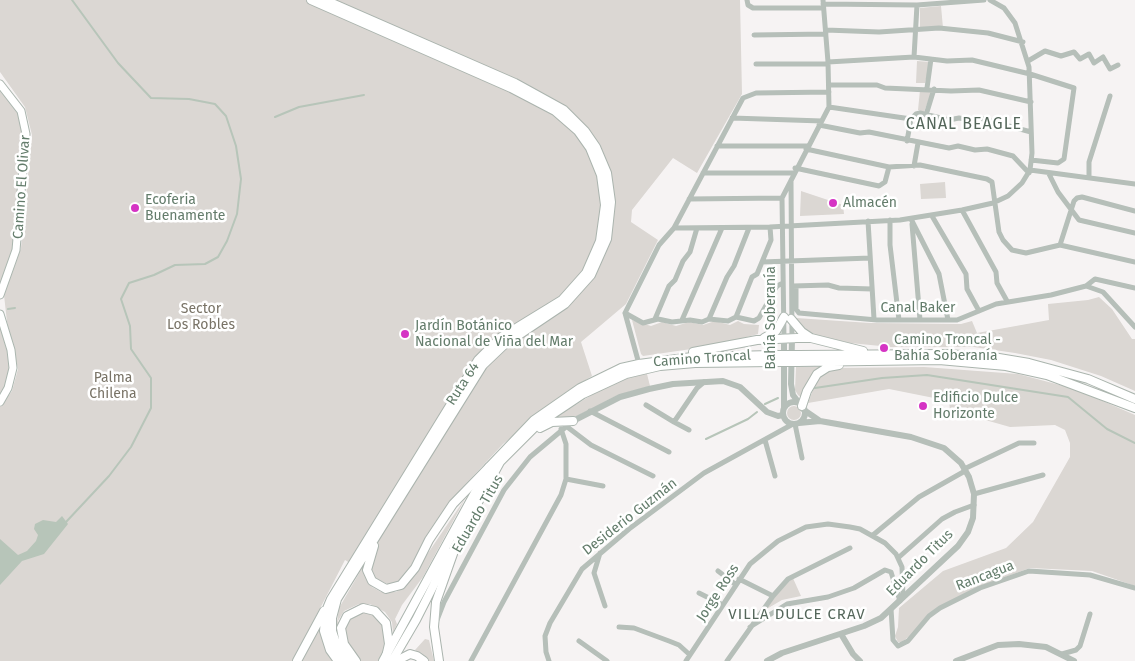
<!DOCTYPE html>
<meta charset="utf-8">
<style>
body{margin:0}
canvas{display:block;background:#f6f3f3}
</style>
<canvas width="1135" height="661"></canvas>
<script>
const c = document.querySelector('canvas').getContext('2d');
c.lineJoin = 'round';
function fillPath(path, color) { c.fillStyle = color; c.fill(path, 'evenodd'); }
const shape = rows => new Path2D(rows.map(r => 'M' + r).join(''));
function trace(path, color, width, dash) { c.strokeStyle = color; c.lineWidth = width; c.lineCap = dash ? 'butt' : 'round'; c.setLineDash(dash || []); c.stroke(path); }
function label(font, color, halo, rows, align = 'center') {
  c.font = font + ' "Fira Sans",sans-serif'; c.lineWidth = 5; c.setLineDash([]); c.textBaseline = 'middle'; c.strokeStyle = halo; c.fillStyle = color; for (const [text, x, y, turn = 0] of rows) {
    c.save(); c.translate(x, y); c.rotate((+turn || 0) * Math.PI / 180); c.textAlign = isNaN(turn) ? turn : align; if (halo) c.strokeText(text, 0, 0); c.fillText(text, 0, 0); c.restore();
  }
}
fillPath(shape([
 [0,0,740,0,742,94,697,173,673,158,632,210,631,222,658,240,626,304,581,342,592,376,568,391,503,444,462,488,403,581,391,586,364,572,372,587,381,592,396,592,405,587,466,497,423,577,402,605,395,619,397,624,393,633,392,622,385,612,370,604,359,604,344,611,338,621,340,643,336,629,339,608,361,570,345,560,293,661,0,661,0,407,12,391,18,369,7,322,4,295,21,248,32,135,25,107,0,72],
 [941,6,943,28,920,27,920,8],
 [917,61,930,62,925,83,916,83],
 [0,86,17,108,25,129,17,239,10,263,0,285],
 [920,90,932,91,924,112,918,110],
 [945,182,946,198,921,199,920,184],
 [801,191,843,205,844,214,800,216],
 [1099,297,1112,309,1132,339,1135,339,1135,391,1101,376,1051,360,1015,353,974,347,891,347,850,343,807,333,796,318,870,323,961,324,972,321,977,333,1049,320,1048,304,1088,300],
 [632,320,651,326,662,322,676,326,689,322,703,325,715,321,730,325,738,321,744,324,759,325,758,334,712,346,643,356,641,354],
 [0,324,7,344,10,368,8,383,0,398],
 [824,366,802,398,798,395,795,390,796,367],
 [924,367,1018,374,1075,389,1135,415,1135,586,1092,571,1030,568,978,587,930,613,911,635,902,642,898,642,895,636,898,627,899,608,943,571,1006,548,1033,522,1070,457,1070,443,1065,430,1055,425,1010,427,950,410,949,401,889,389,808,403,816,382,824,373,834,368],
 [647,374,650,386,618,395,573,418,553,419,606,386,629,377],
 '787 413a7 7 0 1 1 14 0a7 7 0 1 1-14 0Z',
 [792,576,801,596,782,600,758,614],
 [361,612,376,615,385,627,385,649,378,661,357,661,346,644,344,626,354,615],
 [320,622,323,642,333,661,301,661],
 [425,639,429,640,434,661,429,661,415,650]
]), '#dbd7d3');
fillPath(shape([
 [62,516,68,524,44,554,22,561,0,585,0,539,18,555,27,551,36,541,38,535,34,529,35,524,43,520,56,522]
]), '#b7c5b9');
trace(shape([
 [275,117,299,107,364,95],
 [8,309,15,308],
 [815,388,882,378,927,375,1068,397,1107,429,1135,443],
 [765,404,778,398],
 [706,439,748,419,757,412],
 [66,522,109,476,131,447,151,408,151,378,131,349,130,326,121,299,129,283,154,275,175,265,205,264,218,257,227,241,237,214,241,179,236,146,226,116,215,104,189,99,151,98,118,63,72,0]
]), '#b7c5b9', 2);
const secondary = shape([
 [0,84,21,111,26,134,16,250,0,295],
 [0,314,11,350,13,368,8,388,0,402]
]);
const primary = shape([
 [791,319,802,332,811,338],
 [764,338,776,331,784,317],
 [693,352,757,340,797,338,811,338,863,351],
 [798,355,946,354,993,357,1029,363,1088,379,1135,399],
 [797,362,939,360,1006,366,1047,375,1135,408],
 [802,406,807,391,817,374,828,367,839,365],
 [540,428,552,422,573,421],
 [458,539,500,462,538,424,583,394,626,374,660,366,695,363,773,362],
 [383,661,489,467,534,420,580,388,621,368,639,364,692,357,771,355],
 [392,661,416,620,450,553]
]);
const trunk = shape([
 [311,0,511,88,555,111,578,131,590,148,601,175,605,205,600,241,586,273,562,300,500,338,478,360,331,599,326,611,324,631,330,650,338,661],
 [325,0,515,83,564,110,585,131,596,147,607,173,611,202,607,239,591,275,565,304,504,345,483,365,337,599,332,618,332,631,338,649,347,661],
 [374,546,367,570,372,581,386,589,401,585,415,568,429,540,453,504,489,467],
 [297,661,324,611],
 [356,661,344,644,341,628,347,616,363,608,375,611,386,623,389,644,386,657],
 [396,661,410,654,417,656,424,661],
 [439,661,434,627,436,602,460,534]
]);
trace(secondary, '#abb6af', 9);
trace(primary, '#abb5ae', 10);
trace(trunk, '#abb4ae', 10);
trace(shape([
 [747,0,748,5,753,8,823,8],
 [823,4,917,5,984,0],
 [826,30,879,32,939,28,988,33,1023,42],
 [754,35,826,34],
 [914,57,917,5],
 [1028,61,1045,51,1061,56,1074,52,1080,59,1089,54,1094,63,1103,57,1110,69,1118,65],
 [828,62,914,57,947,61,972,60,1030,74,1074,88,1064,159,1058,163,1031,160],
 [756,64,828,64],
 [829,85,877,85,885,88,951,91,979,90,1031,102],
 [927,88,931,59],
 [829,107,911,119,916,114,920,113,949,120,959,118,970,120,983,119,1031,132],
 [926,115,934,89],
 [732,118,822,121],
 [819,125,860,133,869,132,949,148,958,146,975,150,987,149,1013,156,1029,173],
 [907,141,911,119],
 [717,146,807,146],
 [806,149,889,167,920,165,987,179,992,182,999,232,1003,240,1012,250,1026,253,1060,245,1135,262],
 [914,166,918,143],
 [795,168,879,186,885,182,889,167],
 [1030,170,1135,184],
 [703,173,793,173],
 [1049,174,1058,192,1079,220,1135,233],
 [1089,178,1089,162,1110,96],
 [791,180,792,339],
 [689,199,782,198],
 [962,210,996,272,997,283,1007,301],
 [932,216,966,274,967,289,979,311],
 [911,219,939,274,948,320],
 [890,220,890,245,899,320],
 [868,221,874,319],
 [912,224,920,320],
 [674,228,770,227,900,220,962,210,993,203,1008,196,1022,183,1030,170,1032,153,1029,67,1015,23,1004,8,990,0],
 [1060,245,1074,201,1077,198,1082,197,1135,211],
 [762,262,870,258],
 [793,286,828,285,839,288,872,289],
 [796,286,796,309,799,313,877,320,957,320,996,304,1051,295,1086,286,1103,292,1135,327],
 [1086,286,1095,279,1135,288],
 [625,313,643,323,658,319,672,322,690,320,702,322,709,319,728,321,736,317,754,321,759,318,777,286,783,283],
 [736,317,752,277,757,274,762,262,771,240,770,227],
 [655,319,669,286,675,280,683,261,690,252,697,228],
 [709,319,727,277,734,266,749,228],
 [682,320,722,228],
 [784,339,782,198,829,107,828,62,823,0],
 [639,364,625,313,659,245,674,228,743,98,756,93,829,92],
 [646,405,674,422,697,388,704,382],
 [590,411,669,452],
 [674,422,689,430],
 [795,424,802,458],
 [566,426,591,445,653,476],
 [765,440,775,476],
 [964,469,1019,443,1034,443],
 [566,479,603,486],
 [974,494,1043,475],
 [873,535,919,497,965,471],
 [600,553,594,573,605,606],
 [898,558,942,519,955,512,974,505],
 [718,571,735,584],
 [739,579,773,596],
 [699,593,723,605],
 [891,609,893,640,898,646,908,641,929,616,940,608,980,588,1029,571,1090,575,1135,588],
 [437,620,444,602,504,490,530,457,573,421],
 [619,627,634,628,669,641,679,645,690,655],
 [750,627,787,604,828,597,854,588,885,570,891,572,900,601],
 [579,641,607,661],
 [1062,654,1076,650,1080,646,1090,614],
 [471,661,561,495,566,479,566,444,561,429],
 [549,661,546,652,545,636,550,623,582,569,629,529,704,473,793,424],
 [686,661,750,564,778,541,806,527,828,524,850,527,860,529,885,543,896,554,902,567,903,598],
 [727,661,773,596,788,579,850,548]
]), '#b6bfb9', 5);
trace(shape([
 [792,339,791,384,793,395,799,403],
 '783 413a11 11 0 1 1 22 0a11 11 0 1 1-22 0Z',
 [784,408,784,339],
 [573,421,620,397,649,389,673,384,723,381,740,387,767,412,778,416,783,415],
 [799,423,820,421],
 [841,634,853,654,860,661],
 [767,661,782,653,864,626,881,618,958,546,968,532,973,518,974,494,969,477,961,463,944,448,911,437,820,421,804,410],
 [956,661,998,645,1019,644,1046,647,1074,661]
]), '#b6bfb9', 6);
trace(secondary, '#fff', 7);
trace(primary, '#fff', 8);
trace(trunk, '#fff', 8);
const primaryBridge = shape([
 [771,355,798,355],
 [773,362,797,362]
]);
trace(primaryBridge, '#abb5ae', 10, []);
trace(primaryBridge, '#fff', 8);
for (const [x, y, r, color] of [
 [833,203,5,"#d534c4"],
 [135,208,5,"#d534c4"],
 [405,334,5,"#d534c4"],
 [884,348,5,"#d534c4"],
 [923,406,5,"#d534c4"]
]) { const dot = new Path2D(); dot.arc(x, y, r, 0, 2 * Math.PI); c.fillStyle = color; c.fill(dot); trace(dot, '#fff', 2); }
label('14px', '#637c6b', '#fff', [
 ["Camino El Olivar",22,187,-86],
 ["Canal Baker",918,308],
 ["Bahía Soberanía",771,318,-90],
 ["Camino Troncal",702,359,-4],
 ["Ruta 64",463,384,-57],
 ["Eduardo Titus",478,514,-60],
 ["Desiderio Guzmán",630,517,-38],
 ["Eduardo Titus",920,563,-45],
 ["Rancagua",985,576,-21],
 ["Jorge Ross",718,593,-57]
]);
label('14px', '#637c6b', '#fff', [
 ["Ecoferia",145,200],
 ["Buenamente",145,216],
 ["Almacén",843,203],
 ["Jardín Botánico",415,326],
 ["Nacional de Viña del Mar",415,342],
 ["Camino Troncal -",894,340],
 ["Bahía Soberanía",894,356],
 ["Edificio Dulce",933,398],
 ["Horizonte",933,414]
], 'left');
label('14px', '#797366', '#fff', [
 ["Sector",201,309],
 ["Los Robles",201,325],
 ["Palma",113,378],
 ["Chilena",113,394]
]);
c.letterSpacing = '1px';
label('15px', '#55675b', '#fff', [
 ["VILLA DULCE CRAV",797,615]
]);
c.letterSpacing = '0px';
c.letterSpacing = '1px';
label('16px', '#55675b', '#fff', [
 ["CANAL BEAGLE",964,125]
]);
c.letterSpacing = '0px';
</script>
